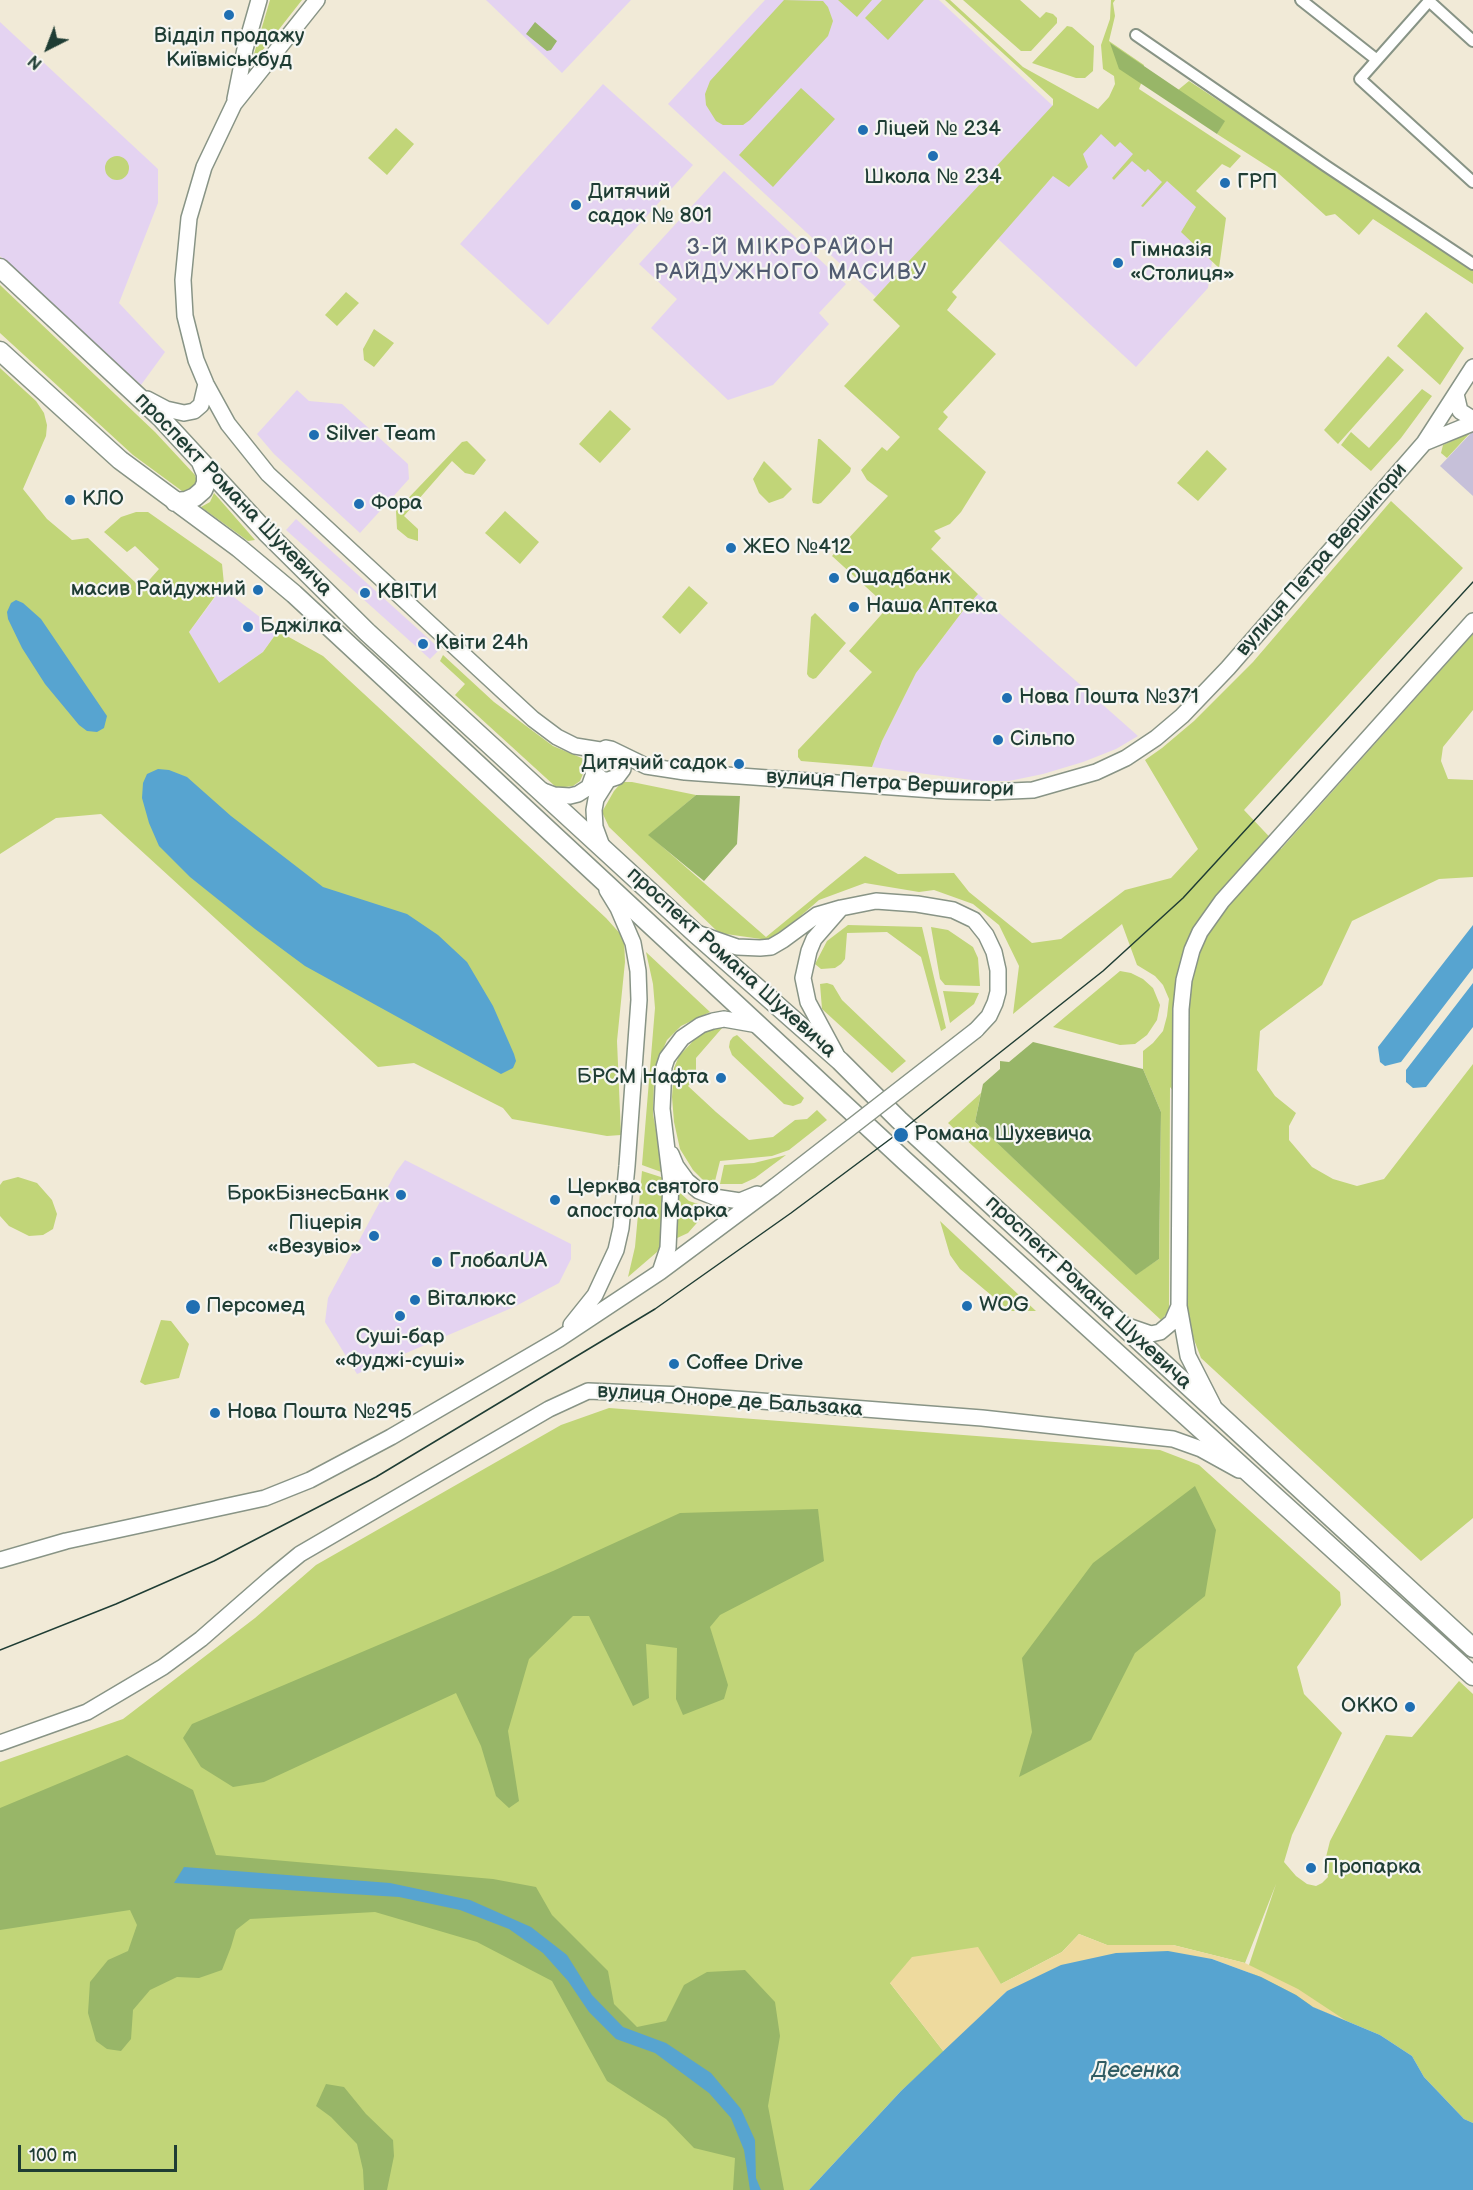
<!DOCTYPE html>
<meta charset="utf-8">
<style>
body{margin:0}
#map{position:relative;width:1473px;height:2190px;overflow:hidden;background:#f1ead7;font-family:"Balsamiq Sans",sans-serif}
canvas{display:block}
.north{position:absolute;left:18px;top:18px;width:60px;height:60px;-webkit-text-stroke:4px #f6f6f2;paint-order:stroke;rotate:222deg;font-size:16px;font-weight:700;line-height:24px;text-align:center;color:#1f3d34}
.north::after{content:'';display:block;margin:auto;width:21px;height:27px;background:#1f3d34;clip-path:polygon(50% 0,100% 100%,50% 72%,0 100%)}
.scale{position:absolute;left:18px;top:2145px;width:159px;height:27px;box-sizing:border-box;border:3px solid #1f3d34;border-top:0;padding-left:8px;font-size:18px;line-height:21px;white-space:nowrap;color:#1f3d34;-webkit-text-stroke:4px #f6f6f2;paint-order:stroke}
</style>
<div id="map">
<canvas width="1473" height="2190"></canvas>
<div class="north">N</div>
<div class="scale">100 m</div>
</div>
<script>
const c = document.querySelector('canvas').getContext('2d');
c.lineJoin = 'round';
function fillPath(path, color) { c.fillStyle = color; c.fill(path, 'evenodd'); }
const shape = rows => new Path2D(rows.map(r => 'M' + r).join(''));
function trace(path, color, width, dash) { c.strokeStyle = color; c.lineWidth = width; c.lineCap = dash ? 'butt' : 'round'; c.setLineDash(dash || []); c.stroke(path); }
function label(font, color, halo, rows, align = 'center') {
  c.font = font + ' "Balsamiq Sans",sans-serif'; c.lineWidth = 4.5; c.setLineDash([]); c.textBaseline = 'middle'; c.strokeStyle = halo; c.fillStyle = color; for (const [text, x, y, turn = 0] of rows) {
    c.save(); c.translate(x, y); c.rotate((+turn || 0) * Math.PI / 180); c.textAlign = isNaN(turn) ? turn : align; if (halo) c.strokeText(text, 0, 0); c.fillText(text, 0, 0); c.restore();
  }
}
fillPath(shape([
 [486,0,631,0,562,73],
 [765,0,939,0,1053,106,876,297,668,104],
 [0,22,158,169,158,203,119,303,165,352,141,385,0,256],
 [603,84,693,165,548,325,460,244],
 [1102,122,1196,207,1219,217,1208,288,1136,367,997,238],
 [724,171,846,284,819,313,829,324,773,385,728,400,651,328,677,299,639,264],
 [297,390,309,401,342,404,408,464,409,479,360,533,274,454,257,434],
 [296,519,440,649,430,659,286,530],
 [222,588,278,631,263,652,219,684,189,632],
 [978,594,1138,736,1116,749,1083,762,1043,774,1009,781,980,781,872,767,882,741,916,673,962,612],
 [405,1160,571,1244,571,1259,559,1283,514,1307,357,1374,325,1322,328,1298,396,1172]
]), '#e4d3f1');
fillPath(shape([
 [1473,431,1473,496,1440,466]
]), '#c6c0d9');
fillPath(shape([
 [270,0,302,0,258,56,254,54],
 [784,0,823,1,828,7,833,21,828,36,750,120,743,125,723,125,716,121,706,105,705,94,710,81],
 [838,0,872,0,857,17],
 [882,0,924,0,888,40,865,18],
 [945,0,950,0,1023,67,1098,109,1109,97,1115,84,1114,76,1103,69,1101,45,1110,19,1111,0,1115,0,1113,3,1115,16,1109,41,1144,65,1142,81,1139,89,1241,156,1230,168,1222,164,1196,191,1226,218,1219,268,1181,232,1196,207,1167,181,1143,207,1141,206,1162,182,1148,169,1145,172,1132,161,1114,180,1112,178,1133,154,1120,142,1115,147,1101,134,1083,154,1088,167,1069,187,1053,176,952,292,957,297,947,310,996,354,943,412,948,417,938,429,986,472,961,512,950,524,934,531,941,538,931,549,978,594,962,612,916,673,882,741,872,767,801,761,798,757,798,750,872,672,849,651,888,607,832,556,888,496,867,480,861,470,882,447,887,451,900,437,844,386,900,326,873,300,1053,105,1053,99],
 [963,0,1020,0,1040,18,1046,12,1053,14,1057,18,1057,23,1031,51,1021,51],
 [1067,26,1072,27,1094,46,1093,71,1085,78,1076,78,1032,63],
 [1189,81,1473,269,1473,284,1373,219,1359,235,1335,214,1326,216,1278,173,1217,134,1224,121,1178,90],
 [801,88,835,119,773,187,739,155],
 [396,128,414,144,387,175,368,158],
 '105 168a12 12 0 1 1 24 0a12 12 0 1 1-24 0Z',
 [0,285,155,432,195,475,198,485,186,492,182,491,133,455,0,333],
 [346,292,359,303,337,326,325,315],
 [1426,312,1464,348,1440,385,1397,346],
 [374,329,394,343,374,367,364,360,363,349],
 [1388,356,1404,370,1338,444,1324,430],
 [0,368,36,401,44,413,47,425,46,436,23,489,47,519,72,540,88,538,137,584,143,587,159,569,135,546,127,552,104,532,121,517,136,512,148,512,222,564,224,584,189,632,219,683,263,652,278,631,323,656,606,918,624,938,625,962,617,1041,621,1135,607,1136,512,1119,503,1108,414,1063,378,1067,101,814,56,818,0,854],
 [1422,389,1432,396,1401,438,1371,471,1341,445,1351,432,1369,448],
 [610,410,631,429,600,463,579,444],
 [1471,432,1447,458,1441,453,1443,445],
 [818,439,820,439,851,468,850,472,821,503,818,504,813,503,812,500],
 [467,441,486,460,474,475,465,473,452,461,404,516,418,529,418,541,408,538,397,529,396,511,462,442],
 [1207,450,1227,469,1198,501,1177,483],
 [764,461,792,489,783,498,769,503,759,493,753,479],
 [214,493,255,540,248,541,201,507,210,502],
 [1391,501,1463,568,1244,810,1281,849,1473,634,1473,710,1443,747,1441,761,1448,779,1473,780,1473,877,1439,879,1352,921,1322,985,1260,1031,1257,1070,1275,1096,1296,1113,1289,1126,1289,1140,1312,1167,1333,1179,1357,1186,1384,1179,1473,1064,1473,1518,1421,1561,1201,1358,1190,1329,1186,1307,1185,1106,1170,1087,1169,1311,1161,1320,948,1123,981,1093,975,1122,1136,1274,1159,1259,1161,1112,1143,1069,1143,1051,1153,1043,1163,1031,1167,1016,1169,999,1163,985,1155,976,1137,965,1122,924,1013,1014,1019,966,999,925,973,904,934,890,919,892,865,883,819,900,796,920,768,940,719,933,609,827,602,812,614,791,622,782,632,782,696,795,649,835,766,937,865,856,898,874,954,873,969,892,1032,943,1061,939,1125,890,1171,878,1198,849,1145,760,1162,748,1194,721,1253,662],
 [505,511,539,542,520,564,485,533],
 [689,586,708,603,680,634,662,617],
 [815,613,846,643,816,678,813,679,809,677,807,674,811,617],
 [443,655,494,702,553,746,584,759,586,767,580,781,573,786,557,788,455,695,465,684,440,661],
 [848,925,922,927,946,1028,941,1031,921,957,887,932,847,933,845,959,841,964,835,968,821,969,815,964,827,941],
 [931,927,948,930,973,947,978,958,980,986,945,985,940,979],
 [646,952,710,1012,681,1026,667,1040,660,1056,654,1080,653,1114,664,1173,642,1165,655,1008,653,984],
 [1120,971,1131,973,1143,979,1153,988,1160,1005,1157,1020,1147,1035,1135,1044,1120,1045,1053,1027],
 [827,983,833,985,842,1000,906,1061,892,1073,822,1009,820,984],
 [943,991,979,993,974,1004,950,1023],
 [723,1027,696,1058,696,1077,688,1086,716,1112,749,1140,773,1137,795,1120,807,1119,817,1110,827,1120,789,1150,772,1156,720,1161,714,1185,704,1181,693,1170,680,1149,674,1122,672,1097,674,1068,679,1056,695,1039,707,1031],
 [737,1035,804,1098,801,1103,793,1106,784,1104,732,1055,729,1047,730,1041,733,1037],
 [786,1155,755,1178,742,1184,720,1184,724,1165,754,1163],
 [642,1171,664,1178,660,1246,657,1252,628,1277,635,1247],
 [18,1177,37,1183,52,1200,57,1214,53,1229,43,1235,29,1236,9,1226,0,1216,0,1185,3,1181],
 [678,1191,689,1201,710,1208,688,1233,675,1239],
 [940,1221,1036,1311,1010,1311,960,1269,950,1255],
 [161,1320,171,1321,189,1344,179,1378,145,1385,140,1382],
 [609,1408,1160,1450,1199,1465,1340,1592,1341,1605,1297,1667,1304,1694,1342,1733,1292,1835,1284,1862,1296,1876,1307,1884,1316,1886,1322,1883,1328,1877,1325,1861,1330,1841,1386,1735,1412,1737,1459,1681,1473,1694,1473,2123,1464,2119,1424,2077,1412,2056,1380,2035,1313,2007,1247,1971,1276,1884,1245,1963,1173,1945,1107,1945,1079,1934,1062,1952,1001,1984,890,1983,944,2052,901,2091,809,2190,0,2190,0,1762,123,1719,255,1618,316,1565,561,1425]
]), '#c1d578');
fillPath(shape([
 [535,22,557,41,551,50,547,51,526,34],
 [1110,43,1225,121,1217,134,1119,69],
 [696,795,740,796,737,844,704,881,648,835],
 [1033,1042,1143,1069,1161,1112,1159,1259,1136,1275,975,1122,983,1084,1000,1069,1000,1061,1009,1062],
 [1195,1486,1216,1530,1205,1596,1135,1653,1091,1740,1019,1777,1032,1732,1022,1658,1093,1563],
 [818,1509,824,1561,720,1615,710,1627,728,1685,724,1699,683,1715,676,1699,677,1648,646,1644,649,1698,633,1706,589,1616,573,1616,529,1659,508,1731,519,1801,509,1808,496,1796,481,1746,456,1693,264,1782,233,1787,201,1767,183,1738,192,1724,553,1571,680,1513],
 [127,1755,193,1790,216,1855,493,1879,536,1887,552,1915,608,1971,614,2004,637,2027,666,2021,684,1985,707,1972,745,1970,775,2002,780,2036,768,2106,784,2190,733,2190,735,2158,694,2148,666,2119,607,2081,552,1981,477,1942,375,1912,250,1919,236,1930,231,1947,222,1970,199,1978,177,1977,150,1990,133,2010,131,2039,121,2051,107,2049,96,2041,88,2013,90,1982,108,1960,128,1951,137,1925,130,1910,0,1930,0,1808],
 [326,2084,344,2087,366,2114,393,2140,394,2156,387,2190,364,2190,363,2170,357,2144,331,2117,316,2106]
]), '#98b668');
fillPath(shape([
 [1079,1934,1107,1945,1173,1945,1245,1963,1298,1989,1348,2022,1313,2007,1296,1995,1261,1977,1212,1959,1007,1991,944,2052,890,1983,912,1957,978,1947,1001,1984,1062,1952]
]), '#eeda9e');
fillPath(shape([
 [16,600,23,603,41,619,107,716,104,728,97,732,87,731,79,725,45,684,22,648,8,619,7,612,11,603],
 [158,769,169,770,187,777,231,816,323,887,407,914,438,935,467,962,493,1006,514,1054,516,1061,513,1068,501,1074,305,966,255,929,190,877,159,846,149,823,142,798,143,783,147,774],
 [1473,925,1473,968,1401,1062,1385,1066,1380,1062,1378,1047],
 [1473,983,1473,1027,1426,1087,1413,1088,1406,1082,1406,1070],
 [184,1867,390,1883,470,1900,531,1927,567,1955,592,1995,623,2027,666,2043,711,2073,741,2109,755,2140,756,2178,761,2190,750,2190,744,2150,731,2118,709,2093,655,2053,616,2039,589,2012,568,1981,543,1953,509,1929,460,1910,399,1897,174,1883],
 [1168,1951,1212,1959,1261,1977,1296,1995,1313,2007,1380,2035,1412,2056,1424,2077,1464,2119,1473,2123,1473,2190,809,2190,901,2091,1007,1991,1061,1965,1116,1953]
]), '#57a4d0');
const street = shape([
 [1301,0,1377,60],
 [1430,0,1360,79,1473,182],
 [1429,1,1473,41],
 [1136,35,1326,166,1473,264]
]);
const secondary = shape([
 [317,0,234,104,204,167,189,218,183,280,185,316,196,360,206,384,228,424,268,474,533,719,557,737,575,746,600,750],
 [235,99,245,49,259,0],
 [1456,394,1460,411,1473,419],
 [147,399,166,409,184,413,194,411,201,405,206,384],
 [1424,443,1473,423],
 [620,754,623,764,623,769,617,777,608,780,603,780,594,773,591,763,593,757,596,753,606,748,611,749,646,766,685,772,947,791,990,792,1033,790,1096,772,1126,758,1156,738,1182,716,1228,668,1424,443,1473,367],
 [538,789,554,795,570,796,578,794,589,787,594,773],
 [603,849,595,827,594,810,596,799,608,780],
 [697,933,737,947,760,948,771,947,783,940,817,915,841,908,876,901,917,904,953,910,974,920,986,935,994,952,998,970,998,992,995,1003,989,1016,976,1030],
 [836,1054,808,1002,803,978,809,951,814,939,841,908],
 [671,1154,676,1166,687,1181,699,1191,714,1197,740,1201,757,1194],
 [660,1272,668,1248,671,1183,662,1109,664,1067,667,1058,682,1038,701,1025,713,1021,724,1019,758,1025],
 [1122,1324,1151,1334,1160,1332,1172,1322,1179,1306],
 [571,1325,595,1295,616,1250,621,1228,627,1166,639,1000,638,971,633,943,618,908,607,890],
 [1213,1405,1188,1356,1179,1306,1181,1009,1184,980,1192,950,1200,932,1222,901,1473,621],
 [0,1560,66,1541,265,1498,310,1480,391,1437,559,1339,660,1272,774,1187],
 [0,1743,87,1712,163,1667,201,1639,272,1577,300,1554,549,1409,588,1391,683,1395,982,1418,1173,1439,1201,1449,1239,1470]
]);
const primary = shape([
 [0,268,160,417,266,532,367,632,695,933,840,1061,899,1120,1473,1648],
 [0,351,120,460,239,548,294,594,905,1161,1473,1676],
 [175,502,186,501,195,497,203,490,206,483,206,474,201,462]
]);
trace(street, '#889486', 14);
trace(secondary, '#889486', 18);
trace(primary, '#889486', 21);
trace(street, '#fff', 10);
trace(secondary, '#fff', 15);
trace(primary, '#fff', 18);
trace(shape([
 [0,1650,116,1604,214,1561,376,1477,655,1309,791,1213,897,1134,1103,971,1183,898,1473,582]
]), '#1f3d34', 1.5);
const secondaryBridge = shape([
 [774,1187,976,1030]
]);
trace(secondaryBridge, '#889486', 18, []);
trace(secondaryBridge, '#fff', 15);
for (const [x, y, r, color] of [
 [229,15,6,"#1f6fb2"],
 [863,130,6,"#1f6fb2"],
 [933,156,6,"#1f6fb2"],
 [1225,183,6,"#1f6fb2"],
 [576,205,6,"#1f6fb2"],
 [1118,263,6,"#1f6fb2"],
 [314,435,6,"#1f6fb2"],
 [70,500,6,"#1f6fb2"],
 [359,504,6,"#1f6fb2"],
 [731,548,6,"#1f6fb2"],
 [834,578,6,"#1f6fb2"],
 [258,590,6,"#1f6fb2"],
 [365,593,6,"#1f6fb2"],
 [854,607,6,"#1f6fb2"],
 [248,627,6,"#1f6fb2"],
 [423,644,6,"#1f6fb2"],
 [1007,698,6,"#1f6fb2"],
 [998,740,6,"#1f6fb2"],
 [739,764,6,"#1f6fb2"],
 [721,1078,6,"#1f6fb2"],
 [901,1135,8,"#1f6fb2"],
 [401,1195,6,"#1f6fb2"],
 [555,1200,6,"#1f6fb2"],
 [374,1236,6,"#1f6fb2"],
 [437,1262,6,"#1f6fb2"],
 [415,1300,6,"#1f6fb2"],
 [967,1306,6,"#1f6fb2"],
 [193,1307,8,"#1f6fb2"],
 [400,1316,6,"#1f6fb2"],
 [674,1364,6,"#1f6fb2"],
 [215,1413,6,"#1f6fb2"],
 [1410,1707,6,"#1f6fb2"],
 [1311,1868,6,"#1f6fb2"]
]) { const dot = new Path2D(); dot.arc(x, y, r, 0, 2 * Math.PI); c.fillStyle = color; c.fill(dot); trace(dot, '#f6f6f2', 2); }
label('21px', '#1f3d34', '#f6f6f2', [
 ["Відділ продажу",229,37,"center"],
 ["Київміськбуд",229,61,"center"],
 ["Ліцей № 234",875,130],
 ["Школа № 234",933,178,"center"],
 ["ГРП",1237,183],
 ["Дитячий",588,193],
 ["садок № 801",588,217],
 ["Гімназія",1130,251],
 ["«Столиця»",1130,275],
 ["Silver Team",326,435],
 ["КЛО",82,500],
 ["Фора",371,504],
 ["ЖЕО №412",743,548],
 ["Ощадбанк",846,578],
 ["масив Райдужний",246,590,"right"],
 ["КВІТИ",377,593],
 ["Наша Аптека",866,607],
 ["Бджілка",260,627],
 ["Квіти 24h",435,644],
 ["Нова Пошта №371",1019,698],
 ["Сільпо",1010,740],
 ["Дитячий садок",727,764,"right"],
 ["БРСМ Нафта",709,1078,"right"],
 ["Романа Шухевича",914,1135],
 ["Церква святого",567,1188],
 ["апостола Марка",567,1212],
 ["БрокБізнесБанк",389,1195,"right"],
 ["Піцерія",362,1224,"right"],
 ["«Везувіо»",362,1248,"right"],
 ["ГлобалUA",449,1262],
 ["Віталюкс",427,1300],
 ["WOG",979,1306],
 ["Персомед",206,1307],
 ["Суші-бар",400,1338,"center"],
 ["«Фуджі-суші»",400,1362,"center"],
 ["Coffee Drive",686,1364],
 ["Нова Пошта №295",227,1413],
 ["ОККО",1398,1707,"right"],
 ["Пропарка",1323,1868]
], 'left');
label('21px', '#1f3d34', '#f6f6f2', [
 ["проспект Романа Шухевича",233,495,46],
 ["вулиця Петра Вершигори",1322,560,-49],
 ["вулиця Петра Вершигори",890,784,3],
 ["проспект Романа Шухевича",731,963,42],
 ["проспект Романа Шухевича",1088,1293,43],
 ["вулиця Оноре де Бальзака",730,1401,4]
]);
c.letterSpacing = '1.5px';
label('22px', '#515c70', '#f6f6f2', [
 ["3-Й МІКРОРАЙОН",791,248],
 ["РАЙДУЖНОГО МАСИВУ",791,273]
]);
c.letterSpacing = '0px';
label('italic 22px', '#305c63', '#f6f6f2', [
 ["Десенка",1136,2071]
]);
</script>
